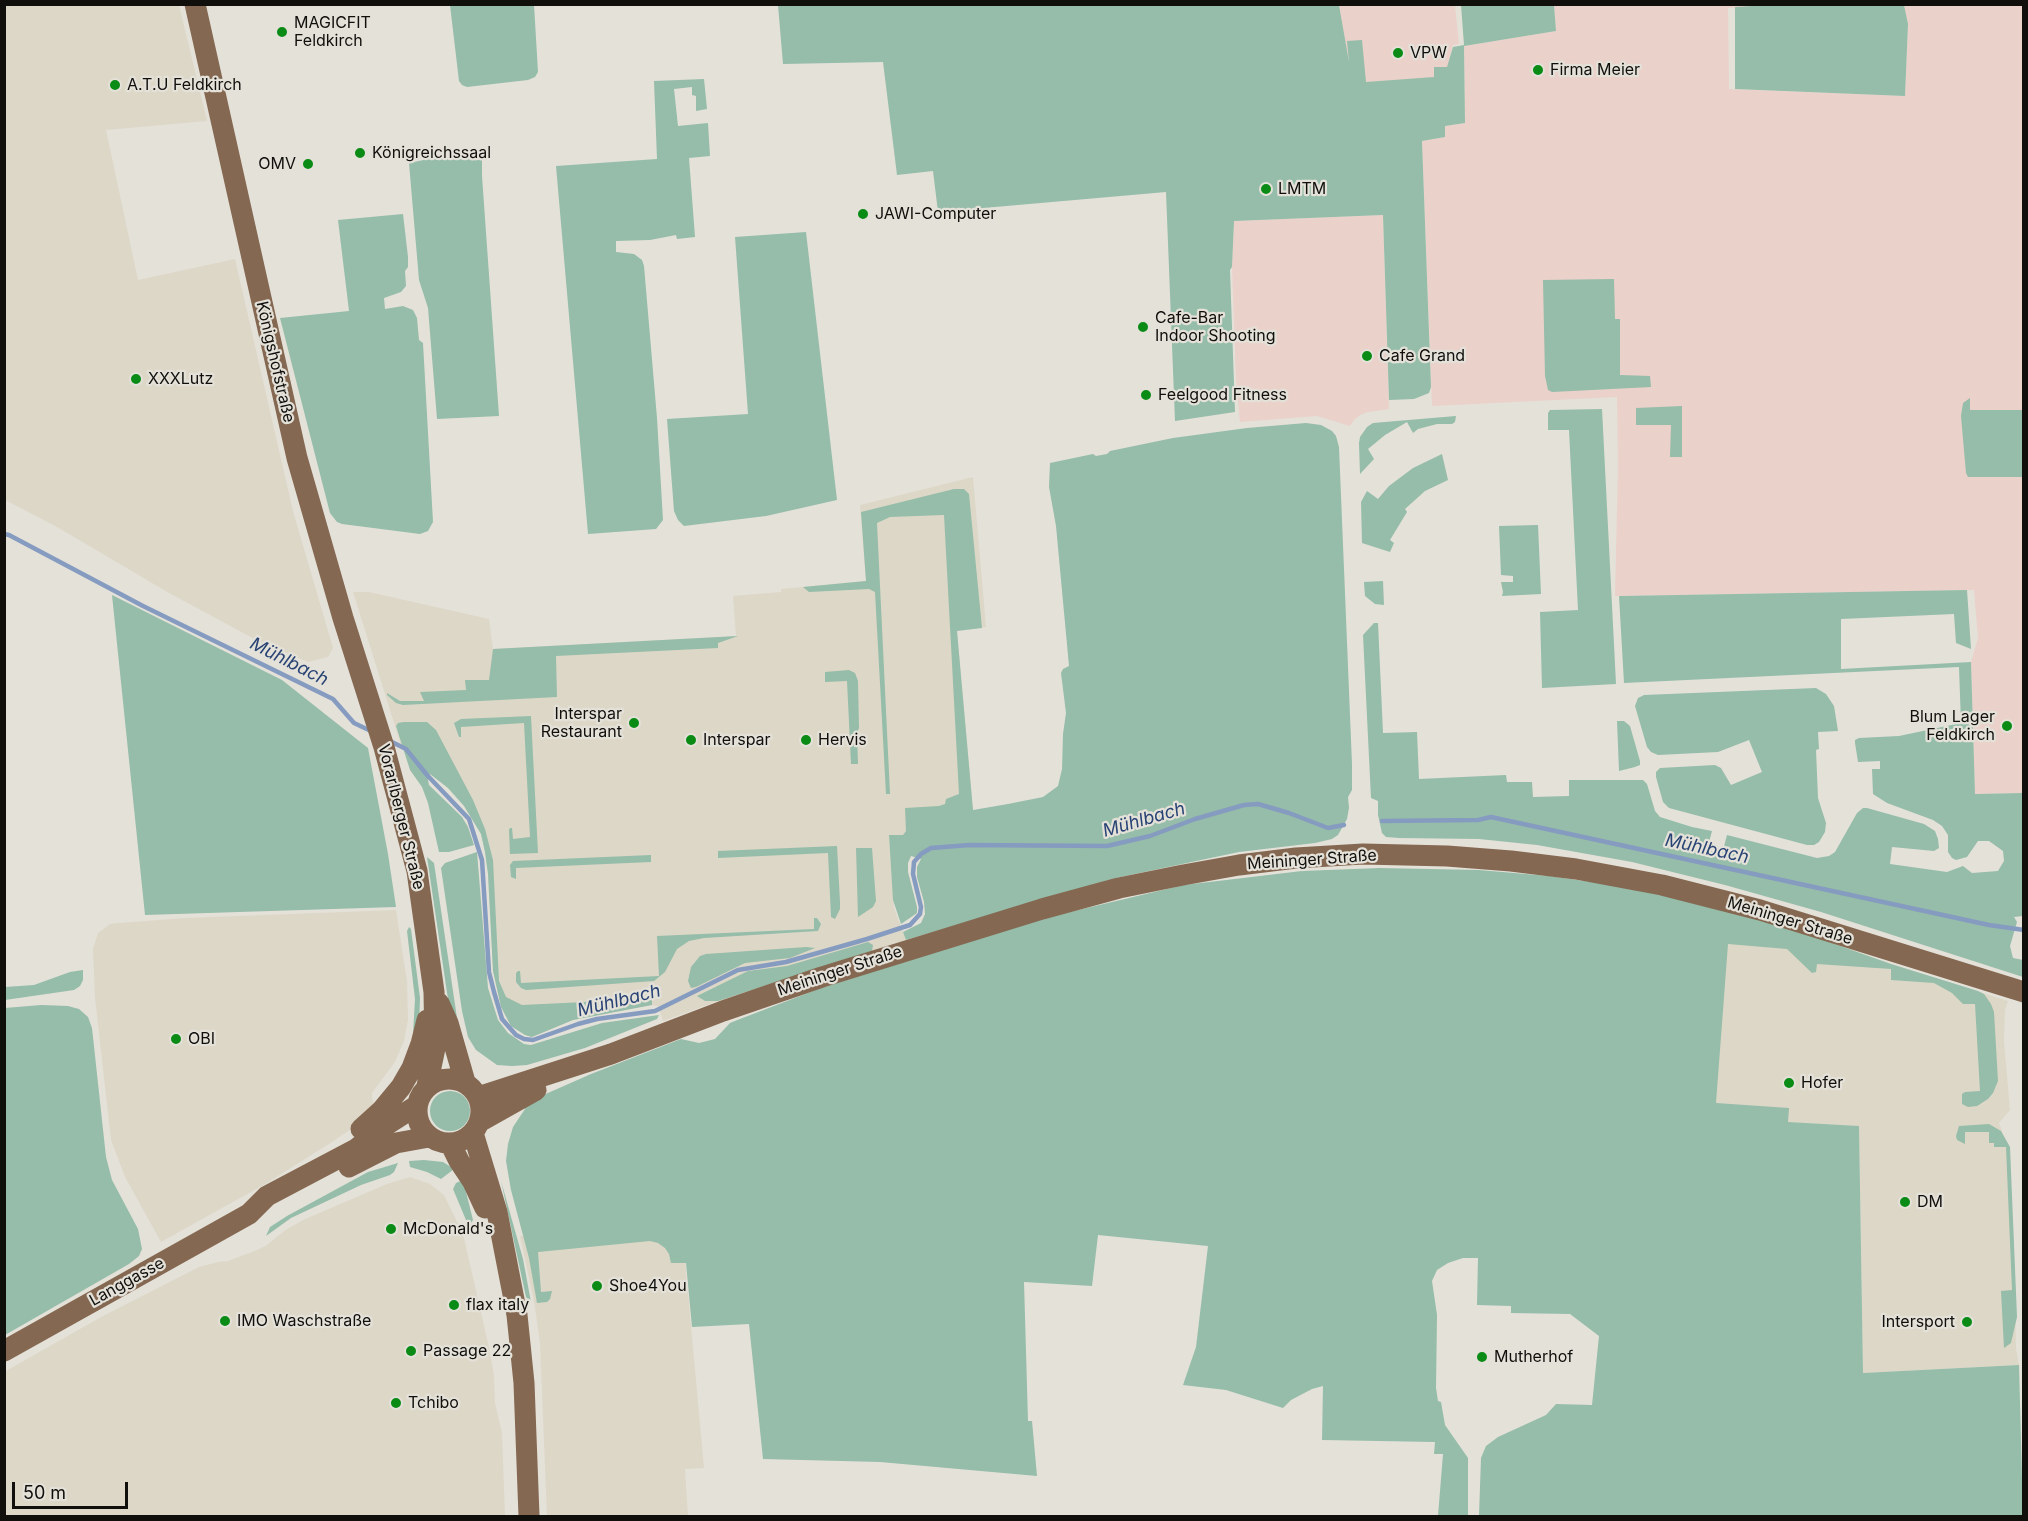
<!DOCTYPE html>
<meta charset="utf-8">
<style>
body{margin:0}
#map{position:relative;width:2028px;height:1521px;overflow:hidden;background:#e4e1d9;font-family:Inter,sans-serif}
canvas{display:block}
.frame{position:absolute;inset:0;border:6px solid #100f0c;pointer-events:none}
.scale{position:absolute;left:12px;top:1482px;width:116px;height:27px;box-sizing:border-box;border:3px solid #100f0c;border-top:0;padding-left:8px;font-size:18px;line-height:21px;white-space:nowrap;color:#100f0c;-webkit-text-stroke:4px #e4e1d9;paint-order:stroke}
</style>
<div id="map">
<canvas width="2028" height="1521"></canvas>
<div class="frame"></div>
<div class="scale">50 m</div>
</div>
<script>
const c = document.querySelector('canvas').getContext('2d');
c.lineJoin = 'round';
function fillPath(path, color) { c.fillStyle = color; c.fill(path, 'evenodd'); }
const shape = rows => new Path2D(rows.map(r => 'M' + r).join(''));
function trace(path, color, width, dash) { c.strokeStyle = color; c.lineWidth = width; c.lineCap = dash ? 'butt' : 'round'; c.setLineDash(dash || []); c.stroke(path); }
function label(font, color, halo, rows, align = 'center') {
  c.font = font + ' Inter,sans-serif'; c.lineWidth = 4.5; c.setLineDash([]); c.textBaseline = 'middle'; c.strokeStyle = halo; c.fillStyle = color; for (const [text, x, y, turn = 0] of rows) {
    c.save(); c.translate(x, y); c.rotate((+turn || 0) * Math.PI / 180); c.textAlign = isNaN(turn) ? turn : align; if (halo) c.strokeText(text, 0, 0); c.fillText(text, 0, 0); c.restore();
  }
}
fillPath(shape([
 [4,5,179,5,207,121,106,130,138,280,235,259,293,511,333,648,328,657,308,662,262,643,169,593,57,527,5,500],
 [973,477,986,627,957,631,973,810,906,831,903,835,889,836,894,908,906,940,732,996,663,1021,658,1006,652,1005,573,1020,532,1037,525,1035,511,1026,501,1007,493,971,488,874,485,852,481,834,464,806,448,788,430,774,426,763,401,745,353,592,369,592,489,619,493,649,736,636,733,596,781,592,781,589,866,581,860,505],
 [1681,898,1798,931,1891,964,2008,1001,2005,1010,2004,1041,2010,1110,1999,1123,2009,1151,2014,1250,2016,1348,2019,1365,1863,1373,1859,1126,1646,1115],
 [396,910,407,981,408,1020,404,1041,395,1062,372,1093,372,1098,375,1106,351,1129,332,1142,267,1183,161,1242,125,1177,111,1140,95,998,93,949,98,933,110,924,119,923,185,918],
 [410,1177,430,1184,444,1195,463,1234,488,1343,494,1375,495,1403,502,1433,505,1516,5,1516,4,1372,103,1316,199,1267,218,1262,228,1261,257,1250,267,1245,284,1231,303,1220,387,1184],
 [564,1233,683,1238,704,1468,685,1469,688,1516,547,1516,540,1343,534,1301,520,1236]
]), '#ddd7c7');
fillPath(shape([
 [1339,5,1455,5,1459,44,1453,45,1442,88,1354,95],
 [1554,5,1786,5,1728,8,1729,89,1905,96,1908,24,1904,5,2023,5,2023,793,1975,794,1971,662,1978,638,1974,590,1615,596,1618,465,1617,397,1432,406,1422,141,1444,137,1444,126,1465,123,1464,46,1556,31],
 [1383,215,1389,409,1368,412,1360,415,1354,420,1350,426,1317,416,1240,422,1236,380,1232,267,1234,221]
]), '#ead1ca');
fillPath(shape([
 [1786,4,1904,5,1908,24,1905,96,1735,89,1735,7],
 [450,5,534,5,538,72,535,77,528,80,467,87,462,85,459,81],
 [778,5,1339,5,1349,62,1347,41,1362,40,1366,82,1434,77,1434,67,1447,67,1453,47,1464,45,1461,5,1554,5,1556,31,1464,46,1465,123,1445,126,1445,137,1422,141,1431,387,1429,393,1414,399,1389,400,1383,215,1234,221,1232,267,1230,270,1235,412,1175,421,1166,192,938,212,933,171,897,175,883,62,783,64],
 [704,79,707,109,696,111,696,96,692,95,692,87,674,89,678,126,708,123,710,156,689,158,695,237,677,239,676,235,650,240,616,241,616,252,634,254,642,260,644,266,657,418,663,520,656,529,588,534,556,166,657,159,654,81],
 [482,148,482,176,499,416,437,419,428,308,419,280,409,163],
 [403,214,408,257,408,267,405,271,406,286,401,292,384,298,385,309,403,306,413,310,417,318,419,340,423,343,433,522,428,531,420,534,342,524,337,522,330,513,280,318,349,311,338,220],
 [806,232,837,500,766,516,684,526,678,520,674,511,667,419,748,414,735,237],
 [1614,279,1615,319,1620,319,1620,375,1650,376,1651,387,1552,392,1548,390,1545,376,1543,280],
 [1970,398,1970,410,2023,410,2023,477,1968,477,1966,473,1961,416,1963,403],
 [1682,406,1682,457,1670,457,1671,425,1636,425,1636,408],
 [1602,409,1616,684,1542,688,1540,612,1578,610,1569,430,1548,430,1548,413,1550,410],
 [1456,416,1455,422,1452,424,1437,424,1418,429,1413,433,1407,422,1385,435,1368,449,1374,459,1360,474,1359,443,1360,437,1367,427,1373,423],
 [1306,423,1321,425,1332,431,1336,436,1339,447,1352,764,1352,790,1348,797,1349,808,1347,819,1338,835,1332,839,1315,843,1239,852,1116,878,906,940,903,932,921,923,925,914,924,902,917,877,917,867,921,859,911,856,908,863,908,872,917,907,917,913,901,924,893,900,889,835,903,835,906,831,905,808,939,806,945,804,946,799,959,794,944,515,890,517,877,523,890,794,886,794,875,592,869,589,809,592,803,587,866,581,861,512,954,489,964,489,969,494,982,628,957,631,973,810,1008,804,1043,797,1058,786,1062,769,1063,734,1066,713,1061,673,1063,669,1069,666,1056,526,1049,487,1050,463,1093,454,1096,456,1107,454,1110,451,1173,438,1247,428],
 [1442,454,1448,480,1425,491,1405,509,1407,512,1390,540,1394,543,1390,552,1362,543,1361,502,1367,491,1378,499,1389,486,1413,468],
 [1538,525,1541,594,1502,596,1503,592,1501,582,1513,582,1513,576,1501,575,1499,526],
 [1383,581,1384,605,1375,604,1365,596,1364,582],
 [1967,590,1971,649,1956,643,1954,614,1841,619,1841,669,1971,662,1975,794,2023,793,2023,916,2014,917,2017,922,2010,946,2013,958,2023,960,2023,977,1821,912,1725,885,1632,862,1537,845,1479,839,1399,838,1386,837,1382,833,1378,815,1378,801,1371,798,1363,635,1374,623,1378,623,1383,733,1417,732,1419,779,1506,775,1507,782,1532,782,1533,797,1569,796,1569,780,1643,780,1647,784,1655,811,1660,817,1692,827,1712,831,1707,850,1722,854,1727,835,1817,858,1829,856,1835,852,1857,813,1863,808,1867,808,1924,824,1935,831,1938,839,1939,848,1934,851,1892,847,1890,864,1947,872,1963,866,1972,873,1998,871,2004,861,2003,851,1989,841,1978,841,1967,857,1956,860,1952,858,1948,852,1948,835,1942,826,1933,820,1887,803,1873,794,1872,769,1880,769,1880,761,1858,762,1855,743,1855,740,1859,738,1899,736,1961,723,1959,667,1624,683,1619,596],
 [112,595,282,680,368,748,388,854,396,907,145,915],
 [738,636,718,643,718,648,556,656,557,697,403,705,396,703,387,695,387,693,400,701,424,701,420,692,466,690,465,680,489,680,493,649],
 [849,670,855,673,858,681,859,728,857,733,858,764,851,764,847,681,825,682,825,672],
 [1816,688,1826,694,1834,706,1838,731,1818,732,1819,749,1816,750,1818,798,1826,823,1825,832,1819,842,1814,845,1807,845,1669,808,1663,802,1656,777,1656,772,1660,768,1715,765,1721,768,1731,785,1762,772,1749,740,1718,752,1658,755,1651,752,1647,747,1635,706,1638,698,1644,695],
 [531,716,538,853,510,854,509,830,510,828,512,828,513,839,530,837,524,723,461,727,461,737,459,737,454,723,461,719],
 [1617,721,1624,721,1630,726,1640,761,1640,765,1635,767,1619,771],
 [404,722,427,722,436,730,473,800,485,829,493,860,499,981,506,997,522,1005,648,999,652,1000,652,1005,573,1020,532,1037,525,1035,511,1026,501,1007,493,971,488,874,485,852,481,834,464,806,448,788,430,774,428,780,429,785,462,817,468,827,474,845,449,852,439,852,428,803,422,787,410,770,396,726,398,723],
 [837,846,840,902,840,909,835,919,831,917,828,853,718,858,718,851],
 [856,848,872,848,876,901,873,907,858,917],
 [477,852,488,988,498,1020,508,1033,524,1044,531,1045,602,1023,659,1015,657,1019,585,1048,527,1065,512,1066,497,1065,476,1050,468,1037,462,1011,441,868,445,863],
 [651,855,651,862,516,868,516,879,511,877,510,865,513,861],
 [427,857,434,863,457,1018,462,1036,449,1006],
 [1380,868,1479,870,1549,876,1606,884,1681,898,1798,931,1891,964,1978,991,1984,994,1991,1004,1994,1012,1998,1081,1993,1093,1988,1099,1977,1106,1968,1107,1962,1104,1962,1094,1965,1092,1980,1091,1975,1004,1963,1004,1952,993,1934,983,1891,980,1891,969,1817,964,1816,972,1812,973,1787,949,1728,944,1716,1103,1789,1108,1788,1122,1859,1126,1863,1373,2019,1365,2023,1516,1479,1516,1481,1458,1486,1446,1498,1437,1546,1415,1556,1404,1592,1405,1599,1336,1570,1314,1511,1313,1511,1306,1477,1305,1478,1258,1463,1258,1448,1263,1437,1270,1432,1281,1437,1315,1436,1388,1438,1401,1441,1402,1445,1425,1468,1458,1468,1516,1438,1516,1443,1454,1434,1454,1435,1442,1322,1440,1323,1386,1312,1389,1291,1400,1283,1408,1226,1390,1183,1385,1196,1347,1208,1246,1098,1235,1092,1286,1024,1282,1028,1421,1032,1421,1037,1476,880,1462,763,1459,749,1324,692,1327,686,1263,671,1263,669,1254,665,1248,658,1243,650,1241,538,1252,541,1292,552,1291,550,1299,547,1302,537,1303,529,1258,511,1190,506,1161,508,1144,513,1127,525,1109,523,1104,591,1074,681,1039,699,1043,715,1039,730,1023,740,1019,821,988,1040,919,1184,885,1302,871],
 [814,918,817,918,821,924,818,931,704,938,689,941,677,949,665,972,654,981,526,990,521,988,516,982,516,973,518,971,520,971,521,983,659,976,657,936,814,929],
 [409,927,411,929,420,998,419,1028,413,1034,415,999,407,931],
 [868,942,873,945,872,951,718,1001,705,1001,697,996,748,971,787,966],
 [806,947,815,948,790,958,745,963,696,987,691,988,688,981,691,967,700,956,706,954],
 [83,970,83,980,80,986,74,990,5,1000,5,987,34,985,70,972],
 [41,1005,68,1006,79,1009,88,1017,92,1028,106,1157,112,1180,138,1229,142,1249,139,1256,129,1264,5,1335,5,1008],
 '430 1111a20 20 0 1 1 40 0a20 20 0 1 1-40 0Z',
 [1989,1124,2001,1131,2010,1147,2017,1317,2011,1343,2004,1348,2001,1291,2012,1290,2006,1147,1994,1147,1994,1143,1989,1143,1989,1132,1965,1132,1965,1144,1957,1140,1956,1136,1959,1126],
 [424,1160,443,1162,454,1169,441,1179,427,1172,410,1167,409,1161],
 [398,1163,394,1172,390,1175,361,1185,291,1218,266,1236,270,1227,287,1216,368,1172],
 [463,1180,473,1220,471,1223,466,1220,453,1189,456,1183],
 [501,1181,523,1259,531,1302,526,1297]
]), '#95bda9');
trace(shape([
 [4,534,9,535,143,606,333,699,354,723,373,732],
 [388,740,406,749,427,775,469,819,482,860,489,972,494,992,502,1019,516,1035,524,1039,533,1040,578,1024,597,1019,655,1011,738,970,786,962,867,939,910,925,920,914,921,907,913,874,914,862,921,854,931,848,969,845,1107,846,1150,836,1195,819,1244,805,1258,804,1289,813,1328,828,1344,825],
 [1382,821,1478,820,1491,817,1989,925,2024,930]
]), '#869bc0', 4.5);
trace(shape([
 [195,4,297,458,343,618,384,747,417,871,434,992,435,1048,427,1086],
 [439,1003,448,1023,465,1082],
 '417 1111a32 32 0 1 1 64 0a32 32 0 1 1-64 0Z',
 [478,1097,611,1054,723,1011,822,977,1042,909,1119,888,1183,875,1239,865,1296,858,1363,854,1447,856,1511,861,1576,869,1662,885,1760,910,2024,992],
 [479,1122,536,1090],
 [361,1129,382,1110,401,1087,412,1068,421,1044,427,1020],
 [473,1133,497,1212,517,1315,524,1383,529,1516],
 [450,1143,459,1161,473,1182,485,1208],
 [349,1167,396,1143,429,1137],
 [4,1351,249,1214,267,1196,356,1149,388,1124,416,1106]
]), '#856851', 21);
for (const [x, y, r, color] of [
 [282,32,6,"#0a8b16"],
 [1398,53,6,"#0a8b16"],
 [1538,70,6,"#0a8b16"],
 [115,85,6,"#0a8b16"],
 [360,153,6,"#0a8b16"],
 [308,164,6,"#0a8b16"],
 [1266,189,6,"#0a8b16"],
 [863,214,6,"#0a8b16"],
 [1143,327,6,"#0a8b16"],
 [1367,356,6,"#0a8b16"],
 [136,379,6,"#0a8b16"],
 [1146,395,6,"#0a8b16"],
 [634,723,6,"#0a8b16"],
 [2007,726,6,"#0a8b16"],
 [691,740,6,"#0a8b16"],
 [806,740,6,"#0a8b16"],
 [176,1039,6,"#0a8b16"],
 [1789,1083,6,"#0a8b16"],
 [1905,1202,6,"#0a8b16"],
 [391,1229,6,"#0a8b16"],
 [597,1286,6,"#0a8b16"],
 [454,1305,6,"#0a8b16"],
 [225,1321,6,"#0a8b16"],
 [1967,1322,6,"#0a8b16"],
 [411,1351,6,"#0a8b16"],
 [1482,1357,6,"#0a8b16"],
 [396,1403,6,"#0a8b16"]
]) { const dot = new Path2D(); dot.arc(x, y, r, 0, 2 * Math.PI); c.fillStyle = color; c.fill(dot); trace(dot, '#e4e1d9', 2); }
label('16px', '#100f0c', '#e4e1d9', [
 ["MAGICFIT",294,23],
 ["Feldkirch",294,41],
 ["VPW",1410,53],
 ["Firma Meier",1550,70],
 ["A.T.U Feldkirch",127,85],
 ["Königreichssaal",372,153],
 ["OMV",296,164,"right"],
 ["LMTM",1278,189],
 ["JAWI-Computer",875,214],
 ["Cafe-Bar",1155,318],
 ["Indoor Shooting",1155,336],
 ["Cafe Grand",1379,356],
 ["XXXLutz",148,379],
 ["Feelgood Fitness",1158,395],
 ["Interspar",622,714,"right"],
 ["Restaurant",622,732,"right"],
 ["Blum Lager",1995,717,"right"],
 ["Feldkirch",1995,735,"right"],
 ["Interspar",703,740],
 ["Hervis",818,740],
 ["OBI",188,1039],
 ["Hofer",1801,1083],
 ["DM",1917,1202],
 ["McDonald's",403,1229],
 ["Shoe4You",609,1286],
 ["flax italy",466,1305],
 ["IMO Waschstraße",237,1321],
 ["Intersport",1955,1322,"right"],
 ["Passage 22",423,1351],
 ["Mutherhof",1494,1357],
 ["Tchibo",408,1403]
], 'left');
label('16px', '#100f0c', '#e4e1d9', [
 ["Königshofstraße",275,362,77],
 ["Vorarlberger Straße",401,817,76],
 ["Meininger Straße",1312,860,-4],
 ["Meininger Straße",1790,921,17],
 ["Meininger Straße",840,971,-18],
 ["Langgasse",127,1282,-29]
]);
label('italic 18px', '#284374', '#e4e1d9', [
 ["Mühlbach",289,662,27],
 ["Mühlbach",1144,820,-16],
 ["Mühlbach",1707,849,12],
 ["Mühlbach",619,1001,-14]
]);
</script>
